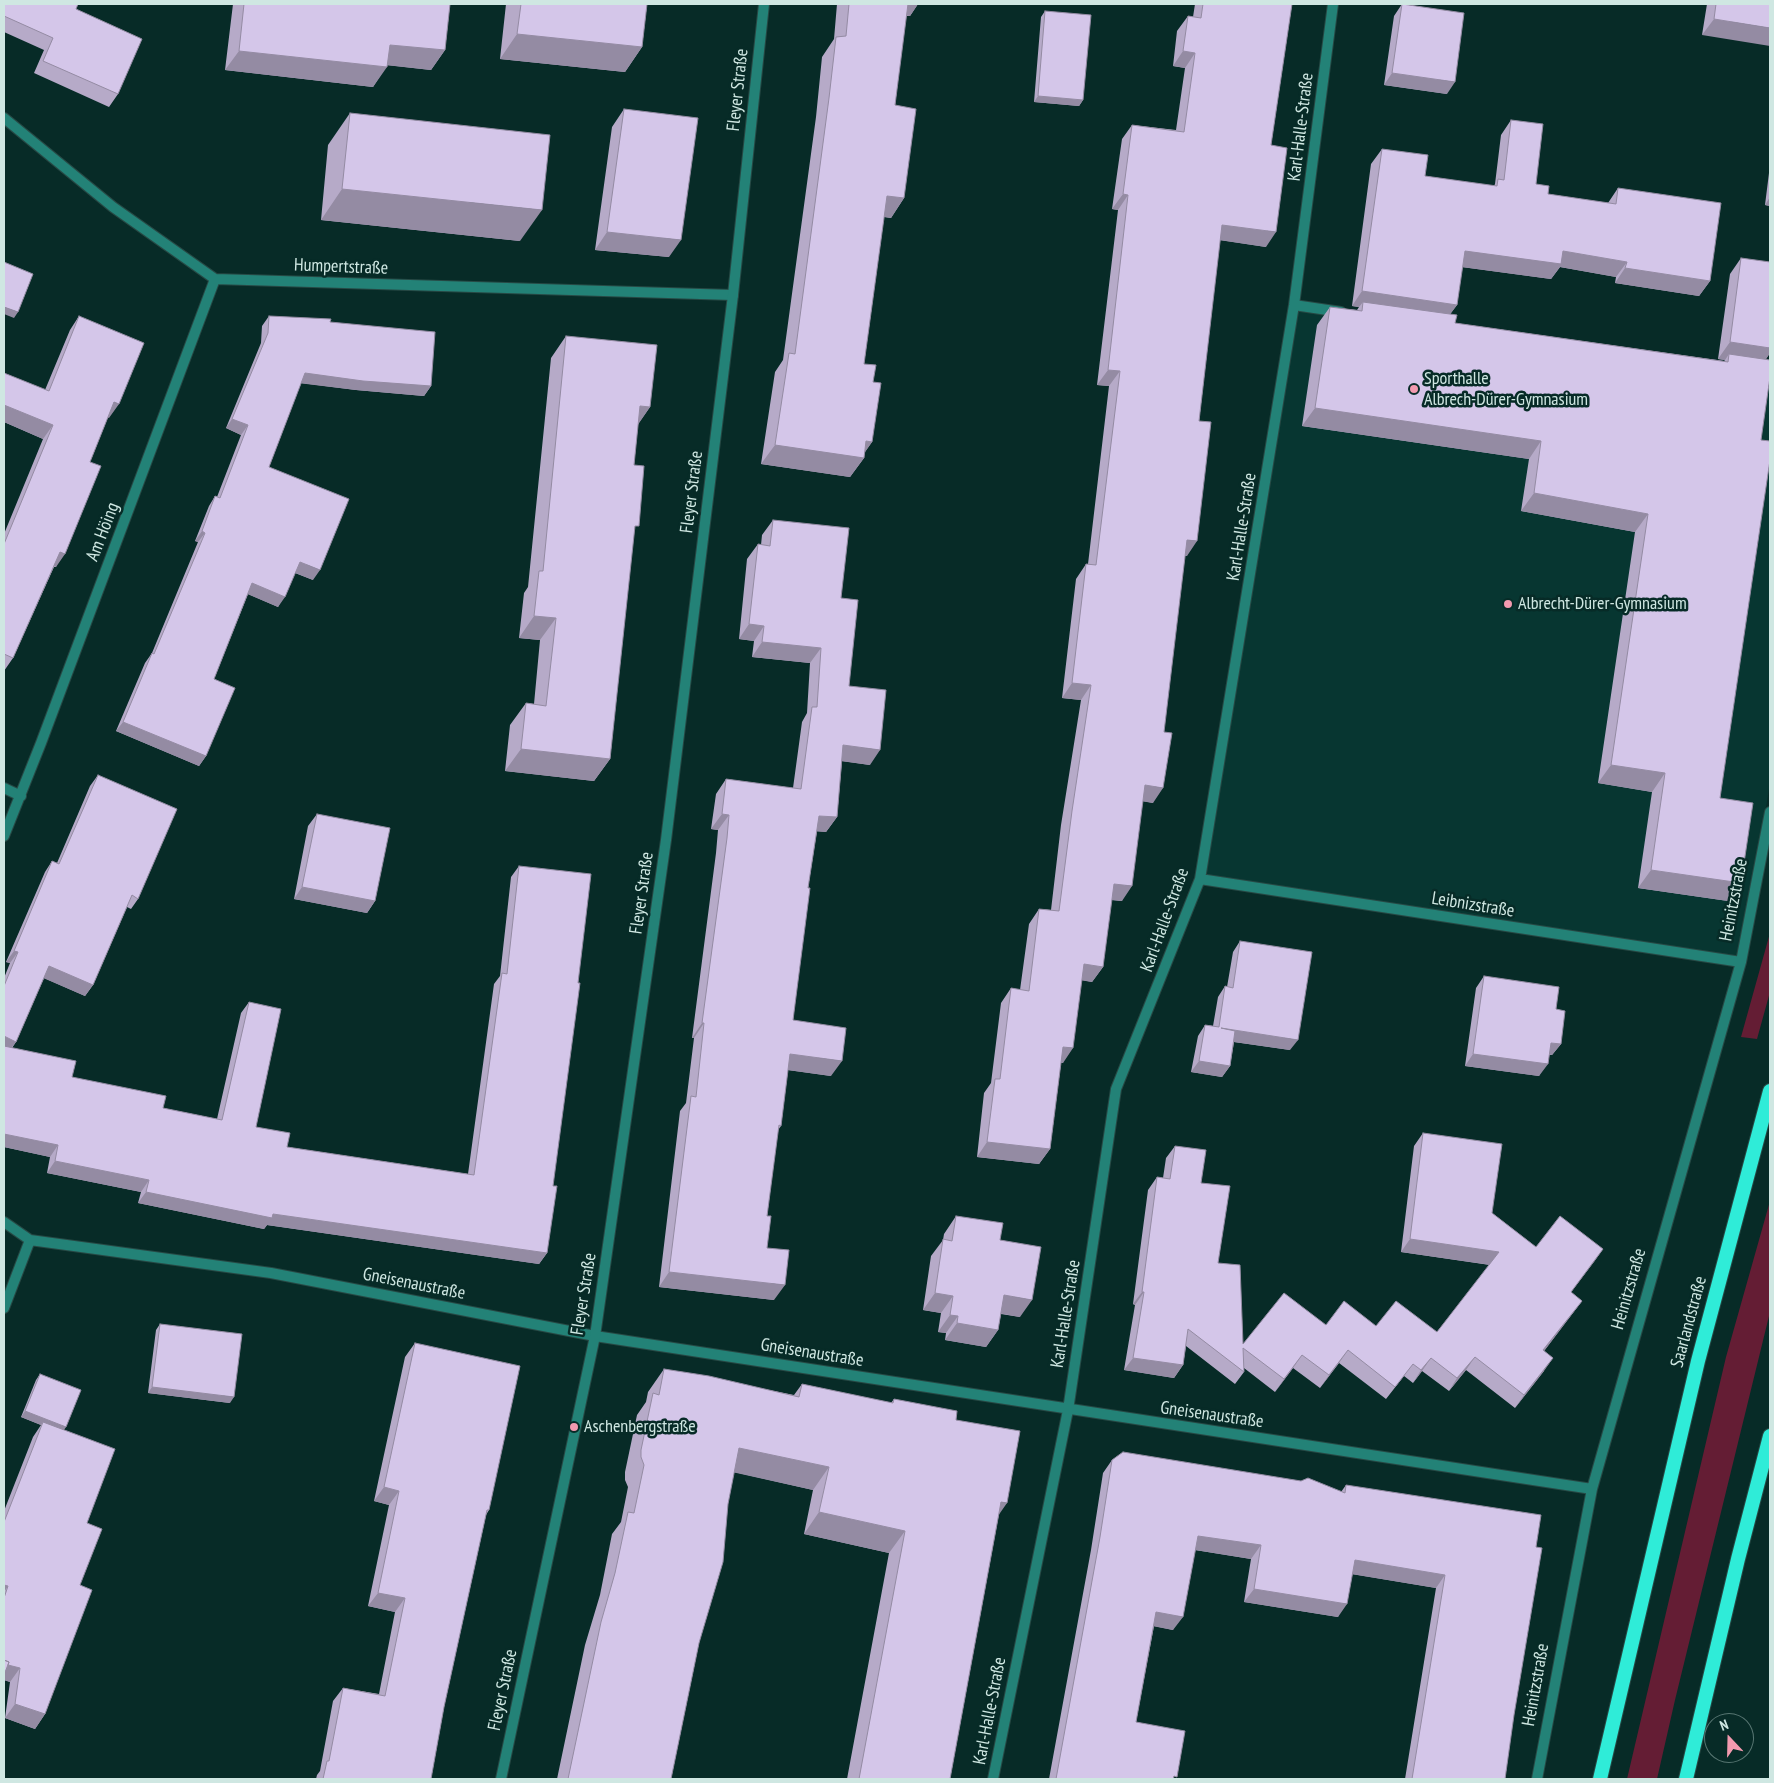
<!DOCTYPE html>
<meta charset="utf-8">
<style>
body{margin:0}
#map{position:relative;width:1774px;height:1783px;overflow:hidden;background:#072b27;font-family:"PT Sans Narrow",sans-serif}
canvas{display:block}
.frame{position:absolute;inset:0;border:5px solid #cfe7e2;pointer-events:none}
.north{position:absolute;left:1704px;top:1713px;width:50px;height:50px;box-sizing:border-box;background:#072b27;border:1px solid #577672;border-radius:50%;rotate:339deg;font-size:14px;font-weight:700;line-height:20px;text-align:center;color:#cfe7e2}
.north::after{content:'';display:block;margin:auto;width:18px;height:22px;background:#f29aaf;clip-path:polygon(50% 0,100% 100%,50% 72%,0 100%)}
</style>
<div id="map">
<canvas width="1774" height="1783"></canvas>
<div class="frame"></div>
<div class="north">N</div>
</div>
<script>
const c = document.querySelector('canvas').getContext('2d');
c.lineJoin = 'round';
function fillPath(path, color) { c.fillStyle = color; c.fill(path, 'evenodd'); }
const shape = rows => new Path2D(rows.map(r => 'M' + r).join(''));
function trace(path, color, width, dash) { c.strokeStyle = color; c.lineWidth = width; c.lineCap = dash ? 'butt' : 'round'; c.setLineDash(dash || []); c.stroke(path); }
function label(font, color, halo, rows, align = 'center') {
  c.font = font + ' "PT Sans Narrow",sans-serif'; c.lineWidth = 5; c.setLineDash([]); c.textBaseline = 'middle'; c.strokeStyle = halo; c.fillStyle = color; for (const [text, x, y, turn = 0] of rows) {
    c.save(); c.translate(x, y); c.rotate((+turn || 0) * Math.PI / 180); c.textAlign = isNaN(turn) ? turn : align; if (halo) c.strokeText(text, 0, 0); c.fillText(text, 0, 0); c.restore();
  }
}
fillPath(shape([
 [1294,305,1770,373,1770,783,1741,962,1200,879]
]), '#073631');
fillPath(shape([
 [1770,933,1770,992,1757,1039,1741,1037],
 [1770,1201,1770,1312,1675,1700,1657,1779,1627,1779,1726,1357]
]), '#641d34');
const minor = shape([
 [4,118,113,207,215,279,733,295],
 [1294,305,1341,312],
 [4,788,21,796],
 [4,836,41,743,215,279],
 [1200,879,1741,962],
 [4,1222,30,1240,4,1308],
 [30,1240,271,1273,595,1336,1592,1489],
 [993,1779,1068,1410,1116,1089,1200,879,1294,305,1333,4],
 [1537,1779,1592,1489,1741,962,1770,812]
]);
const tertiary = shape([
 [501,1779,595,1336,666,840,733,295,764,4]
]);
const trunk = shape([
 [1600,1779,1698,1361,1770,1091],
 [1686,1779,1738,1559,1770,1436]
]);
trace(minor, '#274945', 12);
trace(tertiary, '#274945', 12);
trace(trunk, '#274945', 16);
trace(minor, '#238277', 10);
trace(tertiary, '#238277', 10);
trace(trunk, '#2fecd8', 14);
fillPath(shape([
 [4,4,76,9,118,94,109,107,34,73,44,50,4,32],
 [233,4,450,4,445,50,431,70,387,65,373,87,225,70],
 [506,4,647,4,642,47,625,72,500,59],
 [837,4,918,4,910,16,906,16,895,105,904,198,891,218,884,217,864,364,873,382,872,442,864,453,864,458,850,477,761,464,775,372,783,360,816,117,822,57,834,39],
 [1195,4,1292,4,1271,145,1266,247,1220,240,1199,421,1187,556,1185,556,1153,803,1143,801,1122,901,1111,900,1103,967,1092,982,1082,980,1063,1063,1061,1063,1050,1149,1039,1164,977,1157,984,1093,991,1083,1001,1003,1011,988,1020,990,1029,924,1039,909,1051,910,1061,825,1081,700,1062,698,1076,579,1086,564,1088,564,1109,386,1097,385,1118,210,1112,209,1122,139,1132,125,1176,130,1185,68,1173,66,1177,31,1188,16,1193,17],
 [1402,4,1447,94,1384,85,1394,16],
 [1707,4,1770,4,1702,35],
 [1045,11,1083,100,1079,106,1034,102,1041,17],
 [624,109,669,257,595,250,612,127],
 [350,113,520,241,321,220,328,145],
 [1511,120,1536,184,1548,194,1608,203,1618,188,1710,281,1699,296,1615,283,1616,277,1560,267,1551,279,1462,267,1457,305,1450,314,1455,323,1724,361,1725,360,1718,359,1730,274,1741,258,1770,353,1766,359,1761,440,1720,798,1741,883,1728,901,1638,888,1652,792,1598,783,1635,532,1521,511,1529,459,1302,426,1317,325,1330,307,1357,310,1359,307,1352,306,1371,164,1382,149,1425,176,1494,186,1495,184,1501,135],
 [1770,165,1770,206,1765,205],
 [79,316,109,418,108,417,90,462,56,567,54,567,13,658,4,671,4,534,43,439,4,422,4,373,45,390,70,330],
 [269,316,330,322,431,386,424,396,356,390,301,383,269,467,313,580,295,573,278,607,248,594,214,679,206,756,199,766,116,731,145,663,152,653,198,542,195,541,209,506,215,496,217,497,241,435,226,428,261,343,262,326],
 [566,336,650,407,638,424,634,465,634,532,610,759,594,781,505,771,510,725,526,703,534,704,540,640,519,638,524,593,528,587,551,358],
 [773,520,841,598,849,686,870,765,842,761,837,817,826,832,817,831,808,888,793,1020,831,1076,788,1070,781,1126,778,1130,767,1216,767,1248,774,1300,659,1287,680,1111,686,1103,694,1038,692,1038,716,853,718,830,711,829,716,794,726,779,793,788,802,722,807,713,810,663,752,657,754,641,739,639,747,559,758,544,761,545,762,535],
 [98,775,138,899,131,909,127,907,93,985,85,996,44,978,16,1042,12,1048,72,1077,163,1108,217,1119,241,1013,249,1002,256,1127,287,1147,468,1174,494,984,500,976,511,877,519,866,553,1186,547,1253,539,1264,267,1225,264,1229,138,1203,141,1192,47,1173,50,1157,4,1147,4,978,10,963,6,962,45,872,52,861,57,863,90,786],
 [317,814,375,901,367,913,294,899,308,826],
 [1240,941,1290,1050,1234,1042,1230,1066,1222,1077,1191,1072,1198,1036,1205,1025,1213,1026,1218,997,1225,986,1227,987,1233,952],
 [1484,976,1556,1009,1561,1044,1552,1055,1549,1055,1539,1076,1465,1066,1476,988],
 [1423,1133,1492,1213,1536,1247,1603,1249,1571,1292,1582,1301,1544,1351,1544,1371,1515,1408,1466,1370,1449,1391,1422,1371,1413,1383,1404,1376,1386,1399,1339,1363,1320,1388,1293,1368,1275,1392,1244,1368,1244,1372,1235,1384,1186,1346,1183,1365,1174,1378,1124,1370,1135,1305,1133,1304,1148,1190,1157,1177,1163,1178,1166,1158,1175,1146,1201,1183,1218,1263,1243,1344,1326,1325,1376,1326,1437,1332,1490,1265,1401,1252,1414,1146],
 [956,1216,1000,1240,1020,1317,1001,1314,998,1330,986,1347,945,1340,946,1333,938,1332,941,1313,923,1310,931,1256,943,1240,944,1234],
 [160,1324,230,1403,148,1393,156,1330],
 [415,1343,489,1510,486,1515,444,1707,431,1779,316,1779,317,1775,320,1771,333,1701,343,1688,379,1694,395,1612,368,1606,389,1505,374,1501,405,1357],
 [664,1369,794,1395,802,1384,891,1403,894,1399,956,1420,999,1514,950,1779,847,1779,889,1553,804,1534,813,1490,734,1472,699,1643,671,1779,557,1779,585,1645,600,1595,612,1534,621,1522,628,1487,625,1480,625,1472,637,1415,646,1402,648,1392],
 [40,1374,64,1430,87,1523,80,1585,45,1714,35,1729,5,1718,10,1682,4,1680,4,1511,33,1437,41,1425,21,1417,36,1380],
 [1112,1460,1341,1492,1346,1485,1536,1547,1505,1779,1405,1779,1436,1588,1352,1574,1338,1617,1244,1602,1251,1559,1195,1550,1173,1630,1154,1626,1136,1722,1175,1779,1049,1779,1091,1550,1103,1473]
]), '#b6aac8');
fillPath(shape([
 [903,4,918,4,910,16,896,14],
 [1714,19,1770,28,1770,46,1702,35],
 [517,34,642,47,625,72,500,59],
 [390,45,445,50,431,70,376,64],
 [239,51,387,67,373,87,225,70],
 [1183,51,1195,53,1185,68,1173,66],
 [1392,73,1455,82,1447,94,1384,85],
 [1038,96,1083,100,1079,106,1034,102],
 [342,189,542,210,520,241,321,220],
 [1123,194,1128,195,1118,210,1112,209],
 [887,196,904,198,891,218,873,215],
 [1770,197,1770,206,1765,205],
 [1222,225,1276,232,1266,247,1212,239],
 [607,232,681,240,669,257,595,250],
 [1465,251,1563,251,1627,262,1616,277,1560,267,1551,279,1454,266],
 [1625,268,1710,281,1699,296,1615,283],
 [1362,291,1457,305,1446,320,1363,302,1359,307,1352,306],
 [4,307,18,312,14,318,4,314],
 [1730,342,1770,348,1770,353,1762,365,1729,354,1725,360,1718,359],
 [1108,370,1120,371,1109,386,1097,385],
 [305,373,431,386,424,396,356,390,298,383],
 [114,402,119,404,109,418,104,416],
 [4,405,53,425,43,439,4,422],
 [640,406,650,407,635,429],
 [1315,408,1541,441,1529,459,1302,426],
 [232,419,248,425,241,435,226,428],
 [866,441,872,442,861,458,864,458,850,477,761,464,775,445],
 [1534,493,1648,514,1635,532,1521,511],
 [202,531,205,533,198,542,195,541],
 [1187,540,1197,541,1187,556,1176,555],
 [60,552,65,554,56,567,51,565],
 [300,562,320,570,313,580,293,572],
 [252,583,285,597,278,607,245,593],
 [534,616,556,618,540,640,519,638],
 [749,624,764,626,754,641,739,639],
 [762,642,821,648,810,663,752,657],
 [1072,683,1091,685,1081,700,1062,698],
 [123,722,206,756,199,766,116,731],
 [843,745,880,750,870,765,833,760],
 [521,749,610,759,594,781,505,771],
 [1611,765,1665,773,1652,792,1598,783],
 [1145,785,1163,788,1153,803,1134,800],
 [722,814,729,815,718,830,711,829],
 [819,816,837,817,826,832,809,831],
 [1651,870,1741,883,1728,901,1638,888],
 [1114,884,1132,886,1122,901,1103,899],
 [302,887,375,901,367,913,294,899],
 [14,951,18,952,10,963,6,962],
 [1084,964,1103,967,1092,982,1073,979],
 [49,966,93,985,85,996,41,977],
 [702,1023,704,1023,694,1038,692,1038],
 [1221,1028,1298,1040,1290,1050,1213,1039],
 [4,1036,16,1042,8,1052,4,1050],
 [1551,1043,1561,1044,1552,1055,1543,1054],
 [1063,1047,1073,1048,1063,1063,1052,1062],
 [790,1054,842,1061,831,1076,780,1069],
 [1473,1054,1548,1064,1539,1076,1465,1066],
 [1199,1061,1230,1066,1222,1077,1191,1072],
 [4,1134,58,1145,50,1157,4,1147],
 [987,1142,1050,1149,1039,1164,977,1157],
 [55,1161,149,1180,141,1192,47,1173],
 [146,1192,273,1214,547,1253,539,1264,267,1225,264,1229,138,1203],
 [1410,1239,1499,1252,1491,1265,1401,1252],
 [1603,1249,1594,1262,1562,1304,1571,1292],
 [669,1272,785,1285,774,1300,659,1287],
 [1142,1292,1144,1292,1135,1305,1133,1304],
 [935,1293,953,1296,941,1313,923,1310],
 [1004,1295,1032,1300,1020,1317,992,1312],
 [1582,1301,1573,1313,1535,1363,1543,1350],
 [950,1315,958,1316,946,1333,938,1332],
 [957,1323,998,1330,986,1347,945,1340],
 [1348,1350,1339,1363,1320,1388,1329,1375],
 [1302,1355,1293,1368,1275,1392,1284,1379],
 [1475,1357,1466,1370,1449,1391,1457,1378],
 [1133,1358,1183,1365,1174,1378,1124,1370],
 [1431,1358,1422,1371,1413,1383,1421,1370],
 [1553,1358,1544,1371,1515,1408,1524,1395],
 [152,1387,234,1397,230,1403,148,1393],
 [25,1411,66,1427,62,1433,43,1422,41,1425,21,1417],
 [739,1448,829,1467,813,1490,723,1470],
 [384,1487,399,1491,389,1505,374,1501],
 [1001,1502,1007,1503,991,1526],
 [819,1512,905,1531,889,1553,804,1534],
 [1198,1536,1261,1545,1251,1559,1189,1549],
 [1355,1560,1445,1575,1436,1588,1345,1573],
 [4,1585,8,1586,4,1592],
 [1254,1589,1347,1604,1338,1617,1244,1602],
 [378,1593,405,1598,395,1612,368,1606],
 [1156,1612,1183,1617,1173,1630,1147,1625],
 [4,1664,20,1668,10,1682,4,1680],
 [15,1704,45,1714,35,1729,5,1718]
]), '#948ba3');
const building = shape([
 [4,4,78,4,76,9,142,39,118,94,43,61,53,38,4,16,4,4],
 [244,4,450,4,445,50,390,45,387,67,239,51,244,4],
 [521,4,647,4,642,47,517,34,521,4],
 [849,4,908,4,895,105,916,109,904,198,887,196,864,364,876,365,873,382,881,383,872,442,866,441,864,458,775,445,789,353,795,354,829,98,836,37,846,36,849,4],
 [1203,4,1292,4,1271,145,1287,148,1276,232,1222,225,1199,421,1211,422,1197,541,1187,540,1164,732,1172,733,1163,788,1145,785,1132,886,1114,884,1103,967,1084,964,1073,1048,1063,1047,1050,1149,987,1142,995,1079,1000,1079,1011,988,1029,991,1039,909,1059,911,1072,811,1091,685,1072,683,1086,564,1096,565,1120,371,1108,370,1128,195,1123,194,1132,125,1184,132,1195,53,1183,51,1188,16,1201,18,1203,4],
 [1402,4,1464,13,1455,82,1392,73,1402,4],
 [1716,4,1770,4,1770,28,1714,19,1716,4],
 [1045,11,1091,15,1083,100,1038,96,1045,11],
 [624,109,698,118,681,240,607,232,624,109],
 [350,113,550,135,542,210,342,189,350,113],
 [1511,120,1543,124,1536,184,1549,186,1548,194,1616,204,1618,188,1721,203,1710,281,1625,268,1627,262,1563,251,1561,264,1465,251,1457,305,1362,291,1382,149,1428,155,1425,176,1497,186,1498,179,1504,180,1511,120],
 [1741,258,1770,262,1770,348,1730,342,1741,258],
 [4,262,33,274,18,312,4,307,4,262],
 [1363,302,1457,315,1455,323,1728,362,1729,354,1770,360,1770,377,1761,440,1770,441,1770,460,1720,798,1753,803,1741,883,1651,870,1665,773,1611,765,1648,514,1534,493,1541,441,1315,408,1330,307,1362,311,1363,302],
 [79,316,144,343,119,404,114,402,90,462,101,466,65,554,60,552,13,658,4,654,4,544,53,425,4,405,4,373,49,391,79,316],
 [269,316,331,319,330,322,435,332,431,386,363,381,305,373,269,467,349,499,320,570,300,562,285,597,252,583,214,679,235,688,206,756,123,722,152,653,154,654,205,533,202,531,215,496,220,498,248,425,232,419,268,333,269,316],
 [566,336,657,345,650,407,640,406,634,465,644,466,639,526,635,526,610,759,521,749,526,703,546,706,556,618,534,616,539,571,543,571,566,336],
 [773,520,849,528,841,598,858,600,849,686,886,690,880,750,843,745,837,817,819,816,808,888,810,888,793,1020,846,1028,842,1061,790,1054,781,1126,779,1125,767,1216,771,1216,767,1248,789,1250,785,1285,669,1272,691,1096,696,1097,704,1023,702,1023,727,838,729,815,722,814,726,779,801,789,812,707,817,707,821,648,762,642,764,626,749,624,758,544,770,546,773,520],
 [98,775,177,809,138,899,132,895,93,985,49,966,16,1042,4,1036,4,986,18,952,14,951,52,861,59,864,98,775],
 [317,814,390,828,375,901,302,887,317,814],
 [519,866,591,874,578,983,580,983,553,1186,557,1186,547,1253,273,1214,272,1218,146,1192,149,1180,55,1161,58,1145,4,1134,4,1046,76,1061,72,1077,166,1096,163,1108,222,1120,249,1002,281,1009,256,1127,290,1133,287,1147,474,1175,502,973,507,974,519,866],
 [1240,941,1312,952,1298,1040,1221,1028,1235,1031,1230,1066,1199,1061,1205,1025,1219,1027,1225,986,1233,988,1240,941],
 [1484,976,1559,987,1556,1009,1565,1011,1561,1044,1551,1043,1548,1064,1473,1054,1484,976],
 [1423,1133,1502,1144,1492,1213,1536,1247,1560,1216,1603,1249,1571,1292,1582,1301,1543,1350,1553,1358,1524,1395,1475,1357,1457,1378,1431,1358,1421,1370,1413,1364,1395,1387,1348,1350,1329,1375,1302,1355,1284,1379,1243,1348,1244,1372,1188,1329,1183,1365,1133,1358,1144,1292,1142,1292,1157,1177,1170,1179,1175,1146,1206,1150,1201,1183,1230,1186,1218,1263,1240,1265,1243,1344,1284,1293,1326,1325,1344,1301,1376,1326,1396,1301,1437,1332,1499,1252,1410,1239,1423,1133],
 [956,1216,1003,1223,1000,1240,1041,1247,1032,1300,1004,1295,998,1330,957,1323,958,1316,950,1315,953,1296,935,1293,943,1239,952,1241,956,1216],
 [160,1324,242,1334,234,1397,152,1387,160,1324],
 [415,1343,520,1366,489,1510,487,1510,444,1707,431,1779,323,1779,327,1761,329,1761,343,1688,385,1696,405,1598,378,1593,399,1491,384,1487,415,1343],
 [664,1369,709,1376,799,1397,802,1384,893,1403,894,1399,957,1411,956,1420,1020,1431,1007,1503,1001,1502,950,1779,859,1779,905,1531,819,1512,829,1467,739,1448,728,1504,723,1562,699,1643,671,1779,568,1779,601,1622,615,1573,628,1512,634,1513,644,1465,641,1457,641,1450,653,1393,659,1395,664,1369],
 [40,1374,81,1390,66,1427,25,1411,40,1374],
 [43,1422,115,1449,87,1523,102,1529,80,1585,92,1590,45,1714,15,1704,20,1668,8,1665,9,1662,4,1660,4,1598,8,1586,4,1585,4,1522,43,1422],
 [1123,1452,1301,1481,1308,1478,1345,1493,1346,1485,1541,1515,1536,1547,1542,1548,1514,1715,1505,1779,1412,1779,1445,1575,1355,1560,1347,1604,1254,1589,1261,1545,1198,1536,1183,1617,1156,1612,1136,1722,1185,1731,1177,1777,1174,1776,1173,1779,1056,1779,1100,1537,1112,1460,1123,1452],
 [4,1660,9,1662,4,1675,4,1660]
]);
fillPath(building, '#d4c6e9');
trace(building, '#948ba3', 1);
for (const [x, y, r, color] of [
 [1414,389,5,"#f29aaf"],
 [1508,604,5,"#f29aaf"],
 [574,1427,5,"#f29aaf"]
]) { const dot = new Path2D(); dot.arc(x, y, r, 0, 2 * Math.PI); c.fillStyle = color; c.fill(dot); trace(dot, '#072b27', 2); }
label('18px', '#cfe7e2', '#072b27', [
 ["Fleyer Straße",738,90,-84],
 ["Karl-Halle-Straße",1301,127,-83],
 ["Humpertstraße",341,267,2],
 ["Fleyer Straße",692,492,-83],
 ["Karl-Halle-Straße",1242,527,-81],
 ["Am Höing",103,532,-69],
 ["Fleyer Straße",642,893,-82],
 ["Heinitzstraße",1734,900,-79],
 ["Leibnizstraße",1473,905,9],
 ["Karl-Halle-Straße",1165,920,-70],
 ["Gneisenaustraße",414,1284,11],
 ["Heinitzstraße",1629,1289,-74],
 ["Fleyer Straße",584,1294,-81],
 ["Karl-Halle-Straße",1066,1314,-81],
 ["Saarlandstraße",1689,1322,-75],
 ["Gneisenaustraße",812,1353,9],
 ["Gneisenaustraße",1212,1415,8],
 ["Heinitzstraße",1536,1685,-80],
 ["Fleyer Straße",503,1690,-78],
 ["Karl-Halle-Straße",990,1711,-79]
]);
label('18px', '#cfe7e2', '#072b27', [
 ["Sporthalle",1424,379],
 ["Albrech-Dürer-Gymnasium",1424,400],
 ["Albrecht-Dürer-Gymnasium",1518,604],
 ["Aschenbergstraße",584,1427]
], 'left');
</script>
